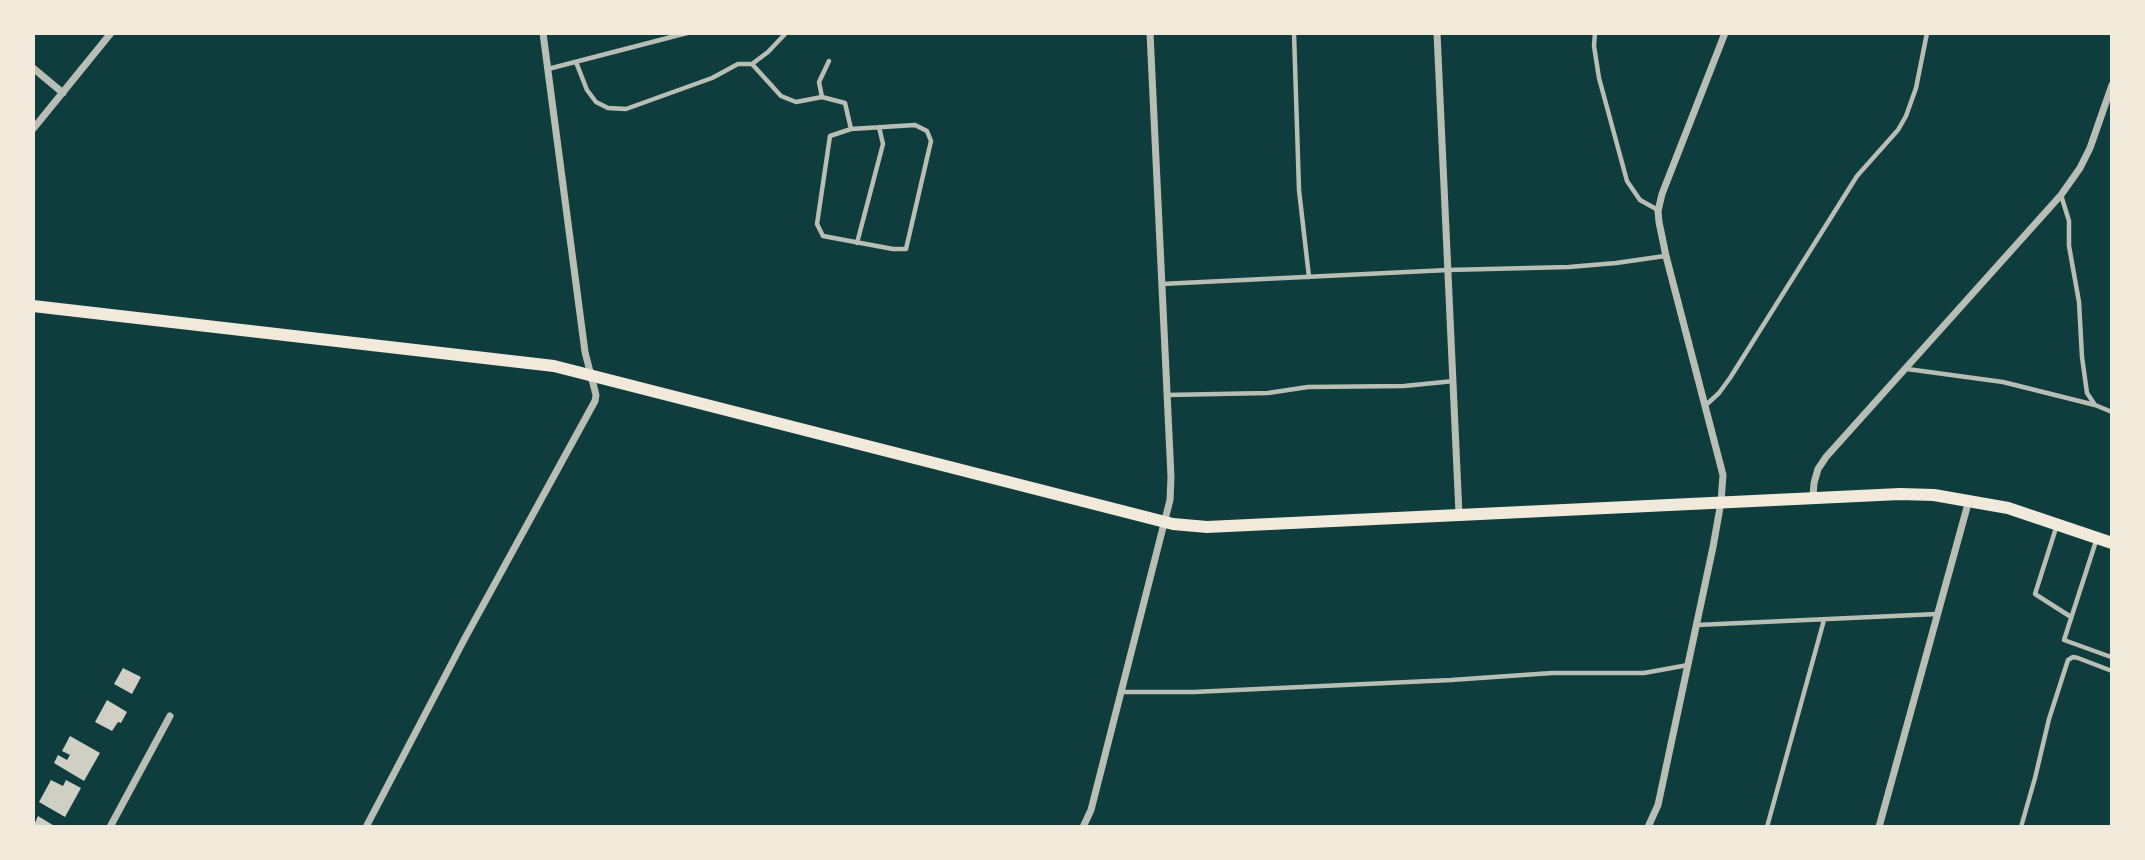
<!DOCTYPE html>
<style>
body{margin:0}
#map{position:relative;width:2145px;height:860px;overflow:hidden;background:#0f3d3e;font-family:"DejaVu Sans",sans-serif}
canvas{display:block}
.frame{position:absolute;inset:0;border:35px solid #f1e9da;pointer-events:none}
</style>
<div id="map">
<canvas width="2145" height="860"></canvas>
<div class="frame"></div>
</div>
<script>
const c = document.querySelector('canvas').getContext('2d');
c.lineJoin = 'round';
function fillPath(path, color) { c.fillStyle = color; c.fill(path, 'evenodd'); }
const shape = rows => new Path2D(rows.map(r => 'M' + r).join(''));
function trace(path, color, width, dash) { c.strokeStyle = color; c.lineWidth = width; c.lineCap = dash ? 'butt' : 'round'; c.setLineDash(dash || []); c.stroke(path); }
fillPath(shape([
 [123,668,141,677,132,694,114,684],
 [107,700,127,712,121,723,118,722,112,731,95,722],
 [70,736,100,753,84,781,54,763,58,755,67,760,70,755,62,751],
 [51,780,63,786,66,780,81,788,65,817,39,802],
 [38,816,56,827,33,827]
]), '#cfcfc3');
trace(shape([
 [1294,33,1299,190,1309,277],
 [1595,33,1594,46,1599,78,1627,181,1640,200,1658,210],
 [576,62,587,90,596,102,608,108,626,109,712,78,738,64,752,64,768,52,786,33],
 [752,64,781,96,796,102,822,97,845,103,851,129],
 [548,69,687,33],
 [822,97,819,82,829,61],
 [915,125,927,131,931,141,906,249,893,249,823,236,817,224,830,136,851,129,915,125],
 [2061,195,2069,221,2069,246,2079,302,2082,357,2087,393,2095,405,2112,412],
 [857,243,883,144,879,127],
 [1161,284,1448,270,1569,267,1616,263,1665,256],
 [1907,369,2003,382,2095,405],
 [1167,395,1268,393,1308,387,1404,386,1454,381],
 [1706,405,1719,393,1730,378,1857,176,1898,130,1906,116,1916,88,1927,33],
 [2056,528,2035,594,2071,617],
 [2097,538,2064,640,2111,657,2112,654],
 [1697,625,1937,614],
 [1122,692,1194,692,1451,680,1552,673,1644,673,1688,665],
 [1767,827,1824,620],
 [2021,827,2035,778,2049,719,2068,660,2073,657,2078,658,2112,671]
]), '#b8beb3', 4.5);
trace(shape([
 [1437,33,1459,514],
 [33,68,63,93],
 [33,129,111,33],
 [1813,497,1814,483,1818,469,1826,457,2061,195,2080,168,2090,148,2112,85],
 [110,827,170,716],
 [366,827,465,638,595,401,596,395,585,352,543,33],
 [1083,827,1091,810,1170,500,1171,477,1150,33],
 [1648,827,1658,805,1713,547,1721,502,1723,475,1666,256,1659,222,1658,211,1662,194,1725,33],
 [1879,827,1969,500]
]), '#b8beb3', 7);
trace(shape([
 [33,306,554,366,1173,524,1207,527,1900,494,1934,495,2008,508,2112,543]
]), '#f1e9da', 12);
</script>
